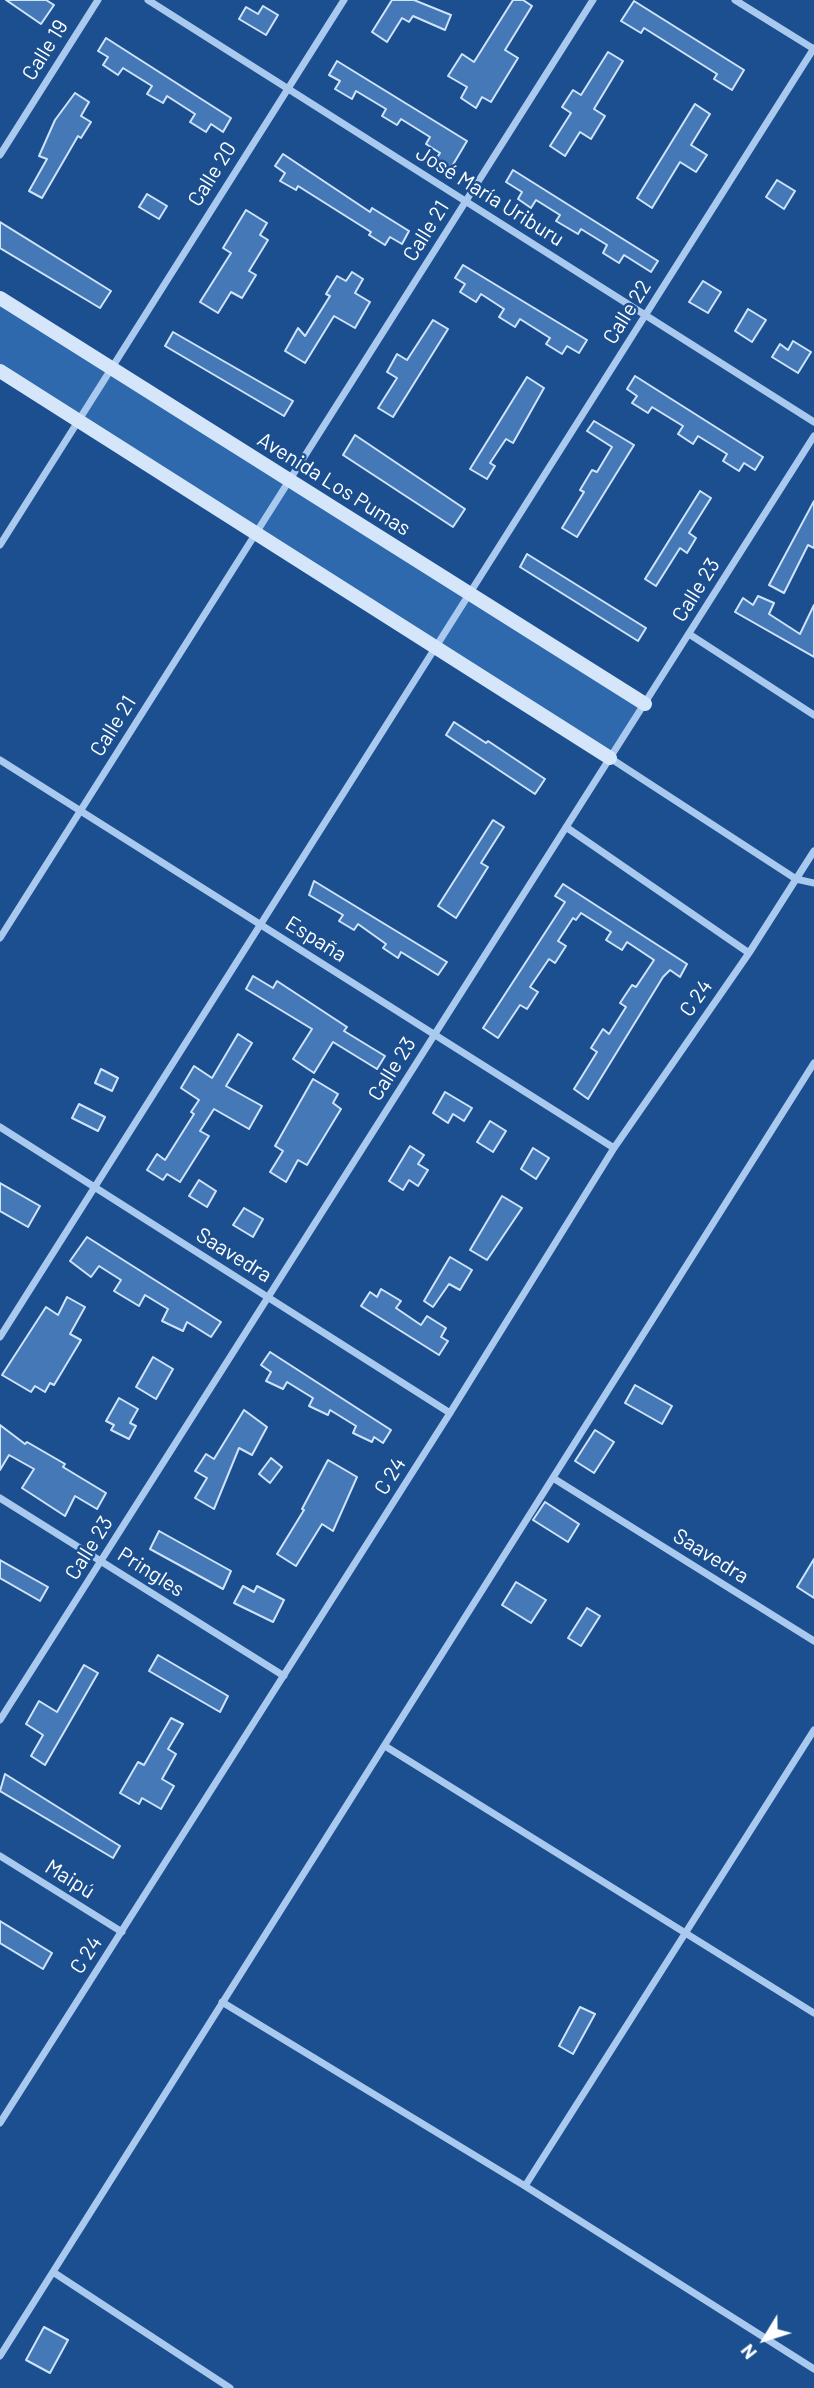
<!DOCTYPE html>
<meta charset="utf-8">
<style>
body{margin:0}
#map{position:relative;width:814px;height:2388px;overflow:hidden;background:#1b4f8f;font-family:Barlow,sans-serif}
canvas{display:block}
.north{position:absolute;left:730px;top:2304px;width:70px;height:70px;-webkit-text-stroke:5px #1b4f8f;paint-order:stroke;rotate:232deg;font-size:19px;font-weight:700;line-height:28px;text-align:center;color:#fff}
.north::after{content:'';display:block;margin:auto;width:24px;height:32px;background:#fff;clip-path:polygon(50% 0,100% 100%,50% 72%,0 100%)}
</style>
<div id="map">
<canvas width="814" height="2388"></canvas>
<div class="north">N</div>
</div>
<script>
const c = document.querySelector('canvas').getContext('2d');
c.lineJoin = 'round';
function fillPath(path, color) { c.fillStyle = color; c.fill(path, 'evenodd'); }
const shape = rows => new Path2D(rows.map(r => 'M' + r).join(''));
function trace(path, color, width, dash) { c.strokeStyle = color; c.lineWidth = width; c.lineCap = dash ? 'butt' : 'round'; c.setLineDash(dash || []); c.stroke(path); }
function label(font, color, halo, rows, align = 'center') {
  c.font = font + ' Barlow,sans-serif'; c.lineWidth = 5; c.setLineDash([]); c.textBaseline = 'middle'; c.strokeStyle = halo; c.fillStyle = color; for (const [text, x, y, turn = 0] of rows) {
    c.save(); c.translate(x, y); c.rotate((+turn || 0) * Math.PI / 180); c.textAlign = isNaN(turn) ? turn : align; if (halo) c.strokeText(text, 0, 0); c.fillText(text, 0, 0); c.restore();
  }
}
fillPath(shape([
 [0,298,644,704,610,757,0,369]
]), '#2e69ad');
const building = shape([
 [6,0,46,0,54,5,41,24,6,0],
 [392,0,414,0,451,15,445,30,413,16,409,22,402,18,387,42,372,32,392,0],
 [513,0,523,0,532,6,505,50,518,58,491,102,482,97,476,108,461,98,467,87,448,76,462,54,474,62,513,0],
 [634,1,744,70,732,90,714,79,717,74,644,28,641,33,621,21,634,1],
 [263,6,278,15,266,35,239,19,246,7,258,14,263,6],
 [106,38,231,118,223,132,211,124,206,132,190,122,195,114,167,96,163,103,147,94,152,86,123,68,118,75,103,65,108,57,98,51,106,38],
 [608,52,623,61,594,109,605,116,591,139,580,132,565,156,550,146,571,113,562,107,573,90,581,95,608,52],
 [337,61,467,141,451,168,436,159,440,153,426,144,430,137,401,119,397,125,382,116,386,109,356,91,352,99,335,89,340,81,329,75,337,61],
 [75,93,89,102,81,116,91,122,81,138,78,136,42,198,29,191,47,159,39,156,55,120,75,93],
 [695,104,710,114,691,145,707,155,696,172,680,162,652,208,637,198,695,104],
 [283,154,370,212,372,208,409,231,402,244,390,237,385,245,369,235,371,232,298,186,296,190,280,181,285,173,275,166,283,154],
 [513,170,658,261,651,272,624,255,619,263,603,253,607,245,581,229,578,234,556,221,560,215,536,200,531,208,518,199,522,192,506,182,513,170],
 [777,180,795,191,784,209,766,197,777,180],
 [147,194,167,206,159,219,139,207,147,194],
 [246,210,267,223,260,235,268,240,249,271,256,275,242,298,231,292,218,313,200,302,231,253,223,248,246,210],
 [0,222,111,291,100,308,0,248,0,222],
 [463,265,587,340,579,353,567,346,562,354,546,344,550,338,520,319,515,327,499,317,504,309,481,294,476,302,460,292,465,284,455,278,463,265],
 [352,272,363,279,355,293,370,302,355,328,334,316,305,363,285,351,298,328,305,336,330,296,326,294,337,276,346,281,352,272],
 [703,281,721,292,708,313,689,302,703,281],
 [748,309,766,320,752,342,735,331,748,309],
 [433,320,448,329,393,417,378,408,397,378,387,372,397,354,407,360,433,320],
 [173,332,293,401,284,416,165,346,173,332],
 [793,341,811,352,798,373,772,357,780,344,788,350,793,341],
 [635,376,763,457,755,470,744,463,739,471,723,461,727,454,698,436,693,444,678,434,683,426,652,407,648,413,632,403,637,396,627,389,635,376],
 [527,377,544,388,513,443,506,439,490,463,495,466,487,479,470,469,527,377],
 [594,421,634,445,577,537,562,528,584,492,580,490,592,470,597,472,612,447,587,431,594,421],
 [355,435,465,509,453,527,343,455,355,435],
 [700,491,711,498,689,533,696,538,687,553,680,548,656,586,645,579,700,491],
 [814,501,814,548,808,545,784,593,769,585,814,501],
 [527,554,646,628,638,641,520,567,527,554],
 [758,596,774,603,769,614,800,634,814,605,814,657,735,612,743,598,753,605,758,596],
 [454,722,486,743,488,741,545,779,535,794,446,735,454,722],
 [493,820,504,827,481,863,488,867,456,918,438,906,493,820],
 [314,881,447,962,438,975,401,952,398,958,383,948,386,944,358,924,354,930,339,921,343,915,309,895,314,881],
 [563,884,687,964,680,977,670,970,663,977,588,1099,574,1089,597,1052,591,1048,603,1029,609,1034,626,1007,620,1003,632,985,636,987,654,960,627,942,622,950,606,940,611,932,581,913,576,920,573,918,558,941,566,946,555,963,549,959,530,987,538,992,527,1009,520,1005,498,1038,483,1028,565,902,555,896,563,884],
 [253,976,273,988,277,981,347,1027,344,1031,385,1056,377,1069,333,1042,314,1073,293,1059,312,1029,246,989,253,976],
 [238,1034,252,1043,226,1086,262,1106,249,1129,214,1109,200,1131,209,1136,180,1182,167,1174,163,1180,147,1170,157,1154,165,1160,194,1114,191,1112,199,1100,181,1088,194,1066,212,1078,238,1034],
 [101,1069,118,1078,112,1091,95,1083,101,1069],
 [313,1079,338,1094,333,1103,341,1109,307,1165,298,1160,286,1182,270,1172,283,1151,275,1146,313,1079],
 [445,1092,472,1108,464,1121,453,1114,448,1123,433,1113,445,1092],
 [79,1104,105,1117,98,1131,72,1118,79,1104],
 [490,1121,506,1131,493,1152,477,1142,490,1121],
 [410,1146,424,1155,418,1164,428,1170,418,1186,409,1180,403,1190,389,1181,410,1146],
 [533,1148,549,1158,536,1179,521,1169,533,1148],
 [199,1180,216,1191,207,1207,189,1196,199,1180],
 [0,1183,40,1206,28,1227,0,1211,0,1183],
 [502,1196,522,1208,487,1260,470,1250,502,1196],
 [244,1208,263,1219,253,1237,233,1225,244,1208],
 [87,1237,221,1322,211,1337,187,1322,183,1331,162,1321,168,1309,145,1295,139,1306,114,1291,121,1280,99,1266,91,1277,70,1261,87,1237],
 [450,1257,472,1270,460,1290,449,1284,433,1307,424,1301,450,1257],
 [381,1289,401,1301,396,1308,421,1325,427,1316,446,1328,441,1337,448,1341,439,1355,361,1306,370,1292,377,1297,381,1289],
 [67,1297,85,1307,70,1334,81,1340,54,1385,50,1383,45,1392,35,1386,31,1392,2,1375,46,1307,58,1315,67,1297],
 [270,1352,391,1430,383,1443,374,1437,372,1442,353,1433,356,1426,330,1410,328,1415,309,1406,313,1398,287,1382,283,1389,266,1381,271,1372,261,1365,270,1352],
 [153,1357,173,1369,156,1399,136,1387,153,1357],
 [635,1385,672,1406,662,1424,625,1403,635,1385],
 [119,1398,138,1409,130,1423,136,1426,129,1439,111,1430,114,1425,106,1421,119,1398],
 [244,1410,267,1427,252,1455,239,1448,214,1509,195,1498,207,1478,195,1471,206,1454,214,1459,244,1410],
 [0,1425,25,1444,27,1442,65,1464,63,1467,106,1493,97,1509,75,1496,65,1516,22,1488,34,1469,9,1455,0,1470,0,1425],
 [595,1430,614,1442,594,1473,575,1461,595,1430],
 [271,1458,282,1467,270,1483,259,1474,271,1458],
 [328,1460,357,1477,333,1531,322,1524,296,1566,277,1554,304,1510,302,1509,328,1460],
 [545,1502,579,1524,568,1542,533,1520,545,1502],
 [159,1531,231,1571,223,1589,150,1549,159,1531],
 [814,1559,814,1598,797,1587,814,1559],
 [0,1560,48,1587,40,1601,0,1578,0,1560],
 [516,1582,546,1600,531,1623,502,1605,516,1582],
 [243,1586,254,1592,257,1586,284,1600,273,1622,234,1603,243,1586],
 [587,1608,600,1616,581,1646,568,1638,587,1608],
 [158,1655,228,1696,220,1712,149,1671,158,1655],
 [84,1665,98,1673,45,1765,31,1756,43,1735,26,1724,39,1701,57,1712,84,1665],
 [171,1718,183,1724,168,1749,176,1754,162,1779,174,1786,161,1809,142,1798,139,1804,120,1793,138,1762,144,1765,171,1718],
 [5,1774,120,1846,113,1858,0,1791,5,1774],
 [0,1921,52,1953,43,1969,0,1943,0,1921],
 [580,2007,595,2014,573,2054,559,2046,580,2007],
 [44,2327,68,2340,50,2373,26,2360,44,2327]
]);
fillPath(building, '#4478b7');
trace(building, '#cfe3fa', 2);
trace(shape([
 [148,0,814,422],
 [735,0,814,49],
 [0,155,98,0],
 [0,545,344,0],
 [689,634,814,715],
 [610,758,796,879,814,883],
 [0,760,614,1148],
 [566,827,749,953],
 [0,938,593,0],
 [0,1127,450,1413],
 [0,1337,814,48],
 [553,1478,814,1641],
 [0,1498,284,1676],
 [0,1720,814,436],
 [385,1746,814,2013],
 [0,1856,122,1932],
 [222,2002,525,2186,814,2369],
 [0,2123,450,1413,614,1148,749,953,814,851],
 [525,2186,814,1730],
 [53,2272,230,2388],
 [0,2356,814,1063]
]), '#a9c9ee', 7);
trace(shape([
 [0,298,645,704],
 [0,371,610,758]
]), '#d6e6fa', 14);
label('21px', '#fff', '#1b4f8f', [
 ["Calle 19",45,50,-58],
 ["Calle 20",212,174,-58],
 ["José María Uriburu",490,196,32],
 ["Calle 21",426,231,-58],
 ["Calle 22",627,312,-58],
 ["Avenida Los Pumas",334,484,32],
 ["Calle 23",696,590,-58],
 ["Calle 21",113,726,-58],
 ["España",316,939,32],
 ["C 24",696,998,-55],
 ["Calle 23",392,1069,-58],
 ["Saavedra",234,1255,32],
 ["C 24",390,1476,-58],
 ["Calle 23",89,1548,-58],
 ["Saavedra",711,1556,32],
 ["Pringles",151,1572,32],
 ["Maipú",70,1879,32],
 ["C 24",86,1955,-57]
]);
</script>
